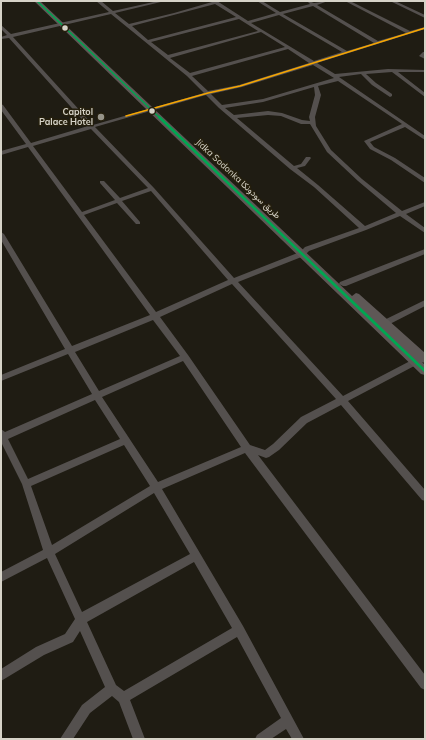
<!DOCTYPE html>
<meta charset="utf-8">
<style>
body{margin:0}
#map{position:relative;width:426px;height:740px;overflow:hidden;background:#1f1c13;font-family:Mulish,sans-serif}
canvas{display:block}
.frame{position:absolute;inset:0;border:2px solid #d6d3c8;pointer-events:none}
</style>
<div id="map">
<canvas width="426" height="740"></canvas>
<div class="frame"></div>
</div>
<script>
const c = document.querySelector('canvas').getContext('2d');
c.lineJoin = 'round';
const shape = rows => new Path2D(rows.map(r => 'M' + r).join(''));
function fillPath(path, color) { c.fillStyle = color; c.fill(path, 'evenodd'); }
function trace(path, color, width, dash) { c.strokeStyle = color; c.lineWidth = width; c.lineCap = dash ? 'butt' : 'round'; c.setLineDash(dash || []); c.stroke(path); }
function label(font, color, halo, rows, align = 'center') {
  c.font = font + ' Mulish,Vazirmatn,sans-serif'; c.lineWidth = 3; c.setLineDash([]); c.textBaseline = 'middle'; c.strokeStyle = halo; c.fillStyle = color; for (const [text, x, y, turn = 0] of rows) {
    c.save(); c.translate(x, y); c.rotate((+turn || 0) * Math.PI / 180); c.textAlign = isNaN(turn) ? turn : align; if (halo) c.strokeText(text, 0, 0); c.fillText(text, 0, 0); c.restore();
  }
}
fillPath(shape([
 [96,1,101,1,113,11,158,1,165,1,115,13,129,24,174,13,212,2,211,1,217,1,248,21,276,13,257,1,262,1,280,12,310,4,308,2,309,1,314,3,328,1,317,5,378,41,406,33,345,1,350,1,410,31,425,27,425,29,317,63,335,74,388,69,425,70,425,72,398,72,425,93,425,97,392,72,366,74,376,83,392,94,392,96,390,97,372,85,361,74,339,77,425,136,425,140,405,127,370,142,374,147,395,158,425,178,425,183,391,160,370,149,364,141,402,124,338,81,318,86,321,95,315,117,316,126,331,150,362,179,402,211,425,202,425,206,406,214,425,228,425,233,400,216,366,230,309,251,304,256,238,282,343,396,412,360,418,360,419,362,418,364,348,401,425,490,425,501,422,500,341,405,307,423,279,450,269,457,266,458,258,455,425,675,425,690,421,688,245,453,162,489,243,626,304,739,292,739,286,729,271,739,255,739,257,735,281,718,237,637,130,700,145,739,133,739,119,702,112,696,90,713,73,739,60,739,82,705,105,687,80,631,73,642,44,655,1,681,1,669,36,647,65,634,75,619,47,558,1,582,1,572,43,550,22,484,1,442,1,429,5,432,92,394,68,354,1,381,1,375,65,349,1,240,1,232,4,234,72,346,150,315,28,147,1,155,1,151,26,144,1,110,1,104,3,105,31,143,88,126,9,38,1,39,1,37,7,35,1,29,1,25,11,34,109,12,96,1],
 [215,4,236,17,148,40,132,26,215,4],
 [313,6,374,43,347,51,283,14,313,6],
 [111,14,187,76,204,93,93,125,13,37,111,14],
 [279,15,342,52,314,61,251,23,279,15],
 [239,19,258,31,168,55,151,42,239,19],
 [261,32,285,47,190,73,170,58,261,32],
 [288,49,309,63,239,85,208,91,192,76,288,49],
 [313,65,334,78,263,99,222,105,211,94,242,87,313,65],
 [314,87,315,95,309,117,310,121,302,120,282,113,268,111,234,115,225,108,263,102,314,87],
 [206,95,219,108,290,169,314,187,359,228,305,247,300,252,234,278,154,188,95,127,206,95],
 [268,115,281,116,301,124,310,124,327,152,358,181,396,213,365,226,318,185,297,168,305,166,311,158,310,157,306,157,301,164,294,166,237,118,268,115],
 [91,129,148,188,120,198,104,181,100,181,100,183,115,200,82,212,33,146,91,129],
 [151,191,228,280,156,312,84,215,117,203,136,224,140,224,140,222,122,201,151,191],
 [232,284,336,399,301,417,273,444,265,450,250,445,188,355,160,317,232,284],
 [153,320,180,356,99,391,75,352,153,320],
 [183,361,241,447,158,482,102,397,183,361],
 [95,400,120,439,28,479,8,439,95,400],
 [124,445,150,486,52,545,31,486,124,445],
 [154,493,190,554,82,612,55,554,154,493],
 [194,562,232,628,124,691,116,685,87,622,194,562],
 [390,1,395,1,425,15,425,18,390,1],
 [423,52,425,52,425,59,419,56,423,52],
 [425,249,425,254,346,286,343,286,339,284,340,282,425,249],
 [425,300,425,306,384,327,378,327,377,325,378,323,425,300]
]), '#54504e');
fillPath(shape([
 [34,1,40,1,352,296,356,293,359,294,425,353,425,363,422,362,425,365,425,375,421,374,34,1]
]), '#5e5856');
trace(shape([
 [37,1,160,118]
]), '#00a651', 1.5);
trace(shape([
 [159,117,322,273]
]), '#00a651', 2.5);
trace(shape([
 [321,272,425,371]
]), '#00a651', 3);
trace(shape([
 [126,116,208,93,240,86,425,28]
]), '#f7a600', 1.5);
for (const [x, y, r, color] of [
 [65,28,3.5,"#d6d3c8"],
 [152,111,3.5,"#d6d3c8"],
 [101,117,4,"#969389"]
]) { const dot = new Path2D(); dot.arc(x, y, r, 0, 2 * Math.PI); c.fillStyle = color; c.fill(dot); trace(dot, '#251f0d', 1.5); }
label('bold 9px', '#d6d3c8', '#251f0d', [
 ["Capitol",93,112],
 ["Palace Hotel",93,122]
], 'right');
label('9px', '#d6d3c8', '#251f0d', [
 ["Jidka Sodonka طريق سودونكا",238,179,43]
]);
</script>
